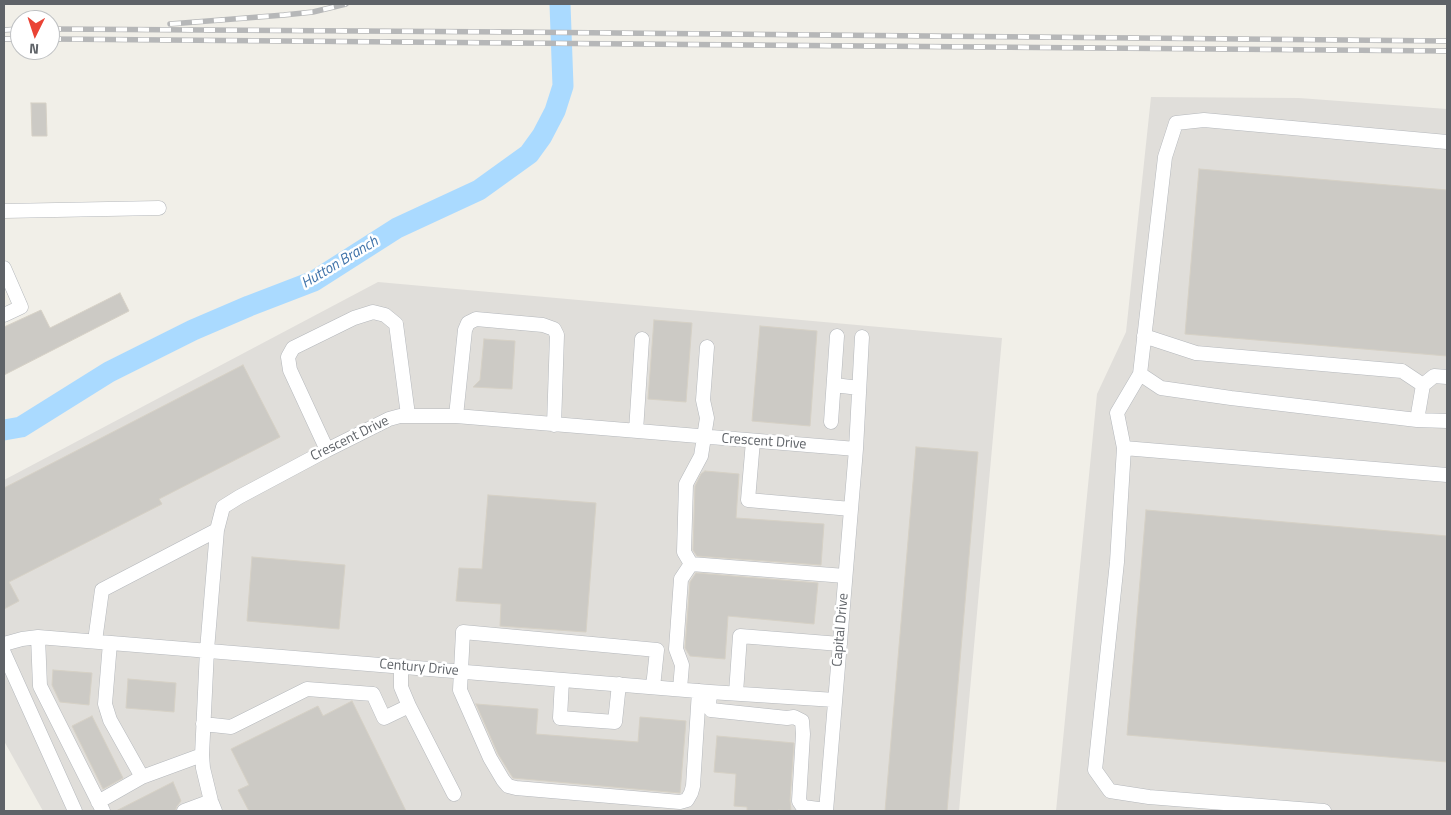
<!DOCTYPE html>
<style>
body{margin:0}
#map{position:relative;width:1451px;height:815px;overflow:hidden;background:#f1efe8;font-family:"Titillium Web",sans-serif}
canvas{display:block}
.frame{position:absolute;inset:0;border:5px solid #5f6368;pointer-events:none}
.north{position:absolute;left:10px;top:10px;width:50px;height:50px;box-sizing:border-box;background:#fff;border:1px solid #bfc1c3;border-radius:50%;rotate:184deg;font-size:14px;font-weight:700;line-height:20px;text-align:center;color:#5f6368}
.north::after{content:'';display:block;margin:auto;width:18px;height:22px;background:#ea4335;clip-path:polygon(50% 0,100% 100%,50% 72%,0 100%)}
</style>
<div id="map">
<canvas width="1451" height="815"></canvas>
<div class="frame"></div>
<div class="north">N</div>
</div>
<script>
const c = document.querySelector('canvas').getContext('2d');
c.lineJoin = 'round';
function fillPath(path, color) { c.fillStyle = color; c.fill(path, 'evenodd'); }
const shape = rows => new Path2D(rows.map(r => 'M' + r).join(''));
function trace(path, color, width, dash) { c.strokeStyle = color; c.lineWidth = width; c.lineCap = dash ? 'butt' : 'round'; c.setLineDash(dash || []); c.stroke(path); }
function label(font, color, halo, rows, align = 'center') {
  c.font = font + ' "Titillium Web",sans-serif'; c.lineWidth = 5; c.setLineDash([]); c.textBaseline = 'middle'; c.strokeStyle = halo; c.fillStyle = color; for (const [text, x, y, turn = 0] of rows) {
    c.save(); c.translate(x, y); c.rotate((+turn || 0) * Math.PI / 180); c.textAlign = isNaN(turn) ? turn : align; if (halo) c.strokeText(text, 0, 0); c.fillText(text, 0, 0); c.restore();
  }
}
fillPath(shape([
 [1151,97,1299,98,1447,109,1447,811,1056,811,1097,394,1126,332],
 [378,282,1002,338,959,811,43,811,4,741,4,480]
]), '#e0deda');
trace(shape([
 [4,430,21,427,109,372,193,330,249,306,314,281,397,228,479,190,529,154,542,136,555,111,563,86,560,4]
]), '#aadaff', 21);
const building = shape([
 [31,103,46,103,47,136,32,136,31,103],
 [1199,169,1447,190,1447,356,1185,334,1199,169],
 [120,293,129,311,4,375,4,327,41,310,50,328,120,293],
 [654,320,692,323,686,402,648,399,654,320],
 [760,326,817,331,810,426,752,421,760,326],
 [484,339,515,341,512,389,473,387,480,380,484,339],
 [243,365,280,437,159,499,162,504,9,582,19,601,4,609,4,488,243,365],
 [916,447,978,452,947,811,885,811,916,447],
 [705,471,739,474,736,518,824,524,821,565,697,556,693,550,695,486,701,474,705,471],
 [488,495,596,503,586,632,500,626,501,604,456,601,459,568,482,569,488,495],
 [1146,510,1447,536,1447,762,1127,735,1146,510],
 [252,557,345,565,339,629,247,621,252,557],
 [696,573,818,583,814,624,728,616,725,659,690,656,685,648,690,582,696,573],
 [53,670,92,673,89,705,60,702,52,685,53,670],
 [128,679,176,683,174,712,126,708,128,679],
 [352,701,406,811,249,811,238,790,249,785,231,749,318,706,323,716,352,701],
 [476,704,538,709,536,734,638,742,640,717,686,721,680,793,513,778,498,754,476,704],
 [92,716,123,778,103,789,72,726,92,716],
 [717,736,794,743,790,800,791,811,778,810,778,811,747,811,747,807,734,806,736,774,714,772,717,736],
 [173,782,181,801,177,806,175,811,116,811,173,782]
]);
fillPath(building, '#cccac5');
trace(building, '#d6d1c6', 1);
const minor = shape([
 [1447,142,1204,120,1176,123,1165,157,1140,374,1161,388,1231,398,1417,420,1447,421],
 [4,211,159,208],
 [4,268,21,307,4,315],
 [1144,336,1196,353,1402,371,1423,385],
 [1140,374,1117,413,1124,448,1117,562,1095,770,1110,791,1149,797,1324,811],
 [834,385,859,388],
 [456,416,465,330,468,323,476,319,543,325,554,329,557,335,554,425],
 [1417,420,1423,385,1434,376,1447,377],
 [831,422,837,336],
 [636,431,642,339],
 [753,441,748,500,851,509],
 [1124,448,1447,475],
 [327,450,290,370,288,357,293,348,354,318,373,312,385,315,396,324,408,415],
 [691,564,845,576],
 [38,637,40,686,103,811],
 [95,641,102,590,217,530],
 [110,643,105,704,110,720,142,777,202,755],
 [4,644,22,639,38,637,710,692,835,700],
 [4,653,75,811],
 [562,680,560,718,615,722,619,684],
 [653,687,657,650,463,632,460,690,490,758,503,780,508,786,516,788,680,802,687,800,691,793,693,786,699,691],
 [680,689,682,665,676,649,681,579,691,564,684,552,686,484,701,456,707,418,703,400,707,347],
 [710,692,709,706,711,710,787,718,794,717,802,721,803,734,799,801,803,807,826,810],
 [736,693,740,636,840,644],
 [409,706,454,794],
 [203,724,231,727,307,689,373,694,384,718,409,706,401,687,401,666],
 [98,802,142,777],
 [184,811,211,801],
 [215,811,211,801,203,768,202,755,207,650,217,530,223,507,239,497,327,450,389,419,400,416,456,416,856,449],
 [826,811,856,449,862,337]
]);
trace(minor, '#b5b8bc', 15);
trace(minor, '#fff', 14);
const rail = shape([
 [170,24,284,15,313,12,346,4],
 [50,29,512,32,1447,41],
 [4,30,20,29],
 [4,39,20,39],
 [50,39,1447,51]
]);
trace(rail, '#b6b7b8', 5.5);
trace(rail, '#fff', 4, [11]);
label('14px', '#5f6368', '#fff', [
 ["Crescent Drive",350,439,-26],
 ["Crescent Drive",764,442,4],
 ["Capital Drive",841,630,-85],
 ["Century Drive",419,668,5]
]);
label('italic 15px', '#4174aa', '#fff', [
 ["Hutton Branch",340,263,-31]
]);
</script>
